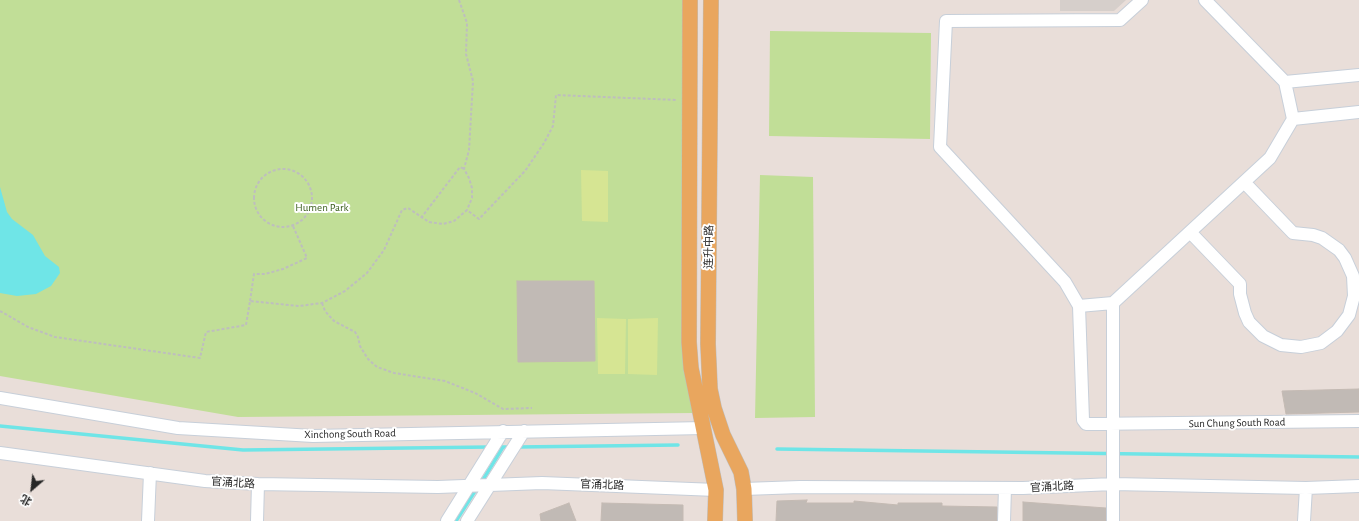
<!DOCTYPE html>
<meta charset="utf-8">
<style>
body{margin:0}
#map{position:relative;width:1359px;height:521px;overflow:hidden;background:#e9ded9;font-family:"Alegreya Sans","Noto Sans SC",sans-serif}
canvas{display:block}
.north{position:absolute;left:12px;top:469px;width:40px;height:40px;-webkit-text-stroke:3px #fff;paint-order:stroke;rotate:208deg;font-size:11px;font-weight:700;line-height:16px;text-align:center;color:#272727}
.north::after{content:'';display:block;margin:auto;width:14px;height:18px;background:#272727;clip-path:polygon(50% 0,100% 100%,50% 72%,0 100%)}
</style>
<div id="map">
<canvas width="1359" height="521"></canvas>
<div class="north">北</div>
</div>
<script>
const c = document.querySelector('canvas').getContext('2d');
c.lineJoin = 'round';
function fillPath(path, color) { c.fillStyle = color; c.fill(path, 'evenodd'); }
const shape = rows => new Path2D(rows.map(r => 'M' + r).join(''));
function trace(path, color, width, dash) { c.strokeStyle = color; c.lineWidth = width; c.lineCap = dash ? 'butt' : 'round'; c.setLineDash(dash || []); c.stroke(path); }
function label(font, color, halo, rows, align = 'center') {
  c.font = font + ' "Alegreya Sans","Noto Sans SC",sans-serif'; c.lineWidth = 4; c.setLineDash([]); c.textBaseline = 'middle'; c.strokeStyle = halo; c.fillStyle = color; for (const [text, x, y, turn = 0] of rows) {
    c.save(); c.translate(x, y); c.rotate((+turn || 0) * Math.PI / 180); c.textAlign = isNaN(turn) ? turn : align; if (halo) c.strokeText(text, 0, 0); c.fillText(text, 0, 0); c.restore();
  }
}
fillPath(shape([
 [0,0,695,0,694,413,238,417,0,376],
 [770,31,931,33,930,139,769,136],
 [760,175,813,177,815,417,755,418]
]), '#c1de97');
fillPath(shape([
 [581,170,608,171,608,222,582,221],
 [597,318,626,319,625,374,598,374],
 [658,318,657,375,628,374,628,319]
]), '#d6e593');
fillPath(shape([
 [1060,0,1126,0,1114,11,1060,11]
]), '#d6cfcb');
fillPath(shape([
 [0,187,7,212,12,219,33,235,45,256,59,267,60,273,51,286,36,294,17,296,0,293]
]), '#6fe5e7');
trace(shape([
 [0,426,243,450,490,447],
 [496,447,510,447],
 [518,447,678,445],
 [777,449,1359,457],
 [481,483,503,447],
 [456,521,477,488]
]), '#6fe5e7', 3.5);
const building = shape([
 [517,281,594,281,595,361,518,362,517,281],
 [1359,389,1359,412,1286,414,1282,391,1359,389],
 [807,500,806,503,854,503,854,501,898,505,898,503,942,503,942,506,997,507,997,521,776,521,777,501,807,500],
 [1023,502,1106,508,1106,521,1023,521,1023,502],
 [569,503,576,521,541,521,540,514,569,503],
 [602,503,683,505,683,521,601,521,602,503]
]);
fillPath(building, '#c1bab5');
trace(building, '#c4bab3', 1);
const minor = shape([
 [1142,0,1120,20,946,21,940,147,1065,282,1079,306,1113,303,1270,158,1293,119,1285,82,1205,0],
 [1285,82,1359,75],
 [1293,119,1359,112],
 [1190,232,1240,284,1240,294,1245,313,1249,322,1263,336,1281,345,1301,347,1321,343,1337,331,1349,315,1354,296,1353,276,1345,258,1339,250,1322,238,1313,235,1293,233,1244,182],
 [1113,303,1113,521],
 [1079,306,1083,420,1086,424,1359,421],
 [0,398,178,428,313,436,704,428],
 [0,453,205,481,258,484,438,487,542,483,716,490],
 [744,489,800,487,1023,488,1113,484,1306,488,1359,486],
 [148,521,150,473],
 [257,521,258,484],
 [447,521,503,431],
 [467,521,524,431],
 [1004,521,1005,488],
 [1304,521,1306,488]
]);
const major = shape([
 [690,0,689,342,691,368,716,490,715,521],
 [711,0,708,344,710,389,714,408,723,435,741,472,744,489,745,521]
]);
trace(minor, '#c7cfd9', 14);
trace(major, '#bebebe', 16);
trace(shape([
 [459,0,467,23,466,54,473,81,469,150,464,169,469,178,472,188,472,198,467,210],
 '254 198a29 29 0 1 1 58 0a29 29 0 1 1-58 0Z',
 [421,218,460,167,464,169],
 [250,301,254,274,265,274,283,269,307,258,293,226],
 [322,303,325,311,334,321,355,332,358,337,360,346,368,359,377,367,394,373,445,381,475,393,503,409,532,408],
 [0,311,28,327,55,337,200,358,206,332,246,325,250,301,299,306,322,303,345,291,367,273,384,250,402,210,408,208,429,222,443,224,454,221,467,210,479,219,525,171,544,143,553,126,556,95,677,100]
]), '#bebebe', 2, [3, 2]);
trace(minor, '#fff', 12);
trace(major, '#e9a65e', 15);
label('11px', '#3a5f1c', '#fff', [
 ["Humen Park",322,208]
]);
label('11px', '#272727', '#fff', [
 ["连升中路",709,247,-89],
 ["Sun Chung South Road",1237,423,-1],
 ["Xinchong South Road",350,434,-1],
 ["官涌北路",233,483,4],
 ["官涌北路",602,485,2],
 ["官涌北路",1052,487,-3]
]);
</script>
